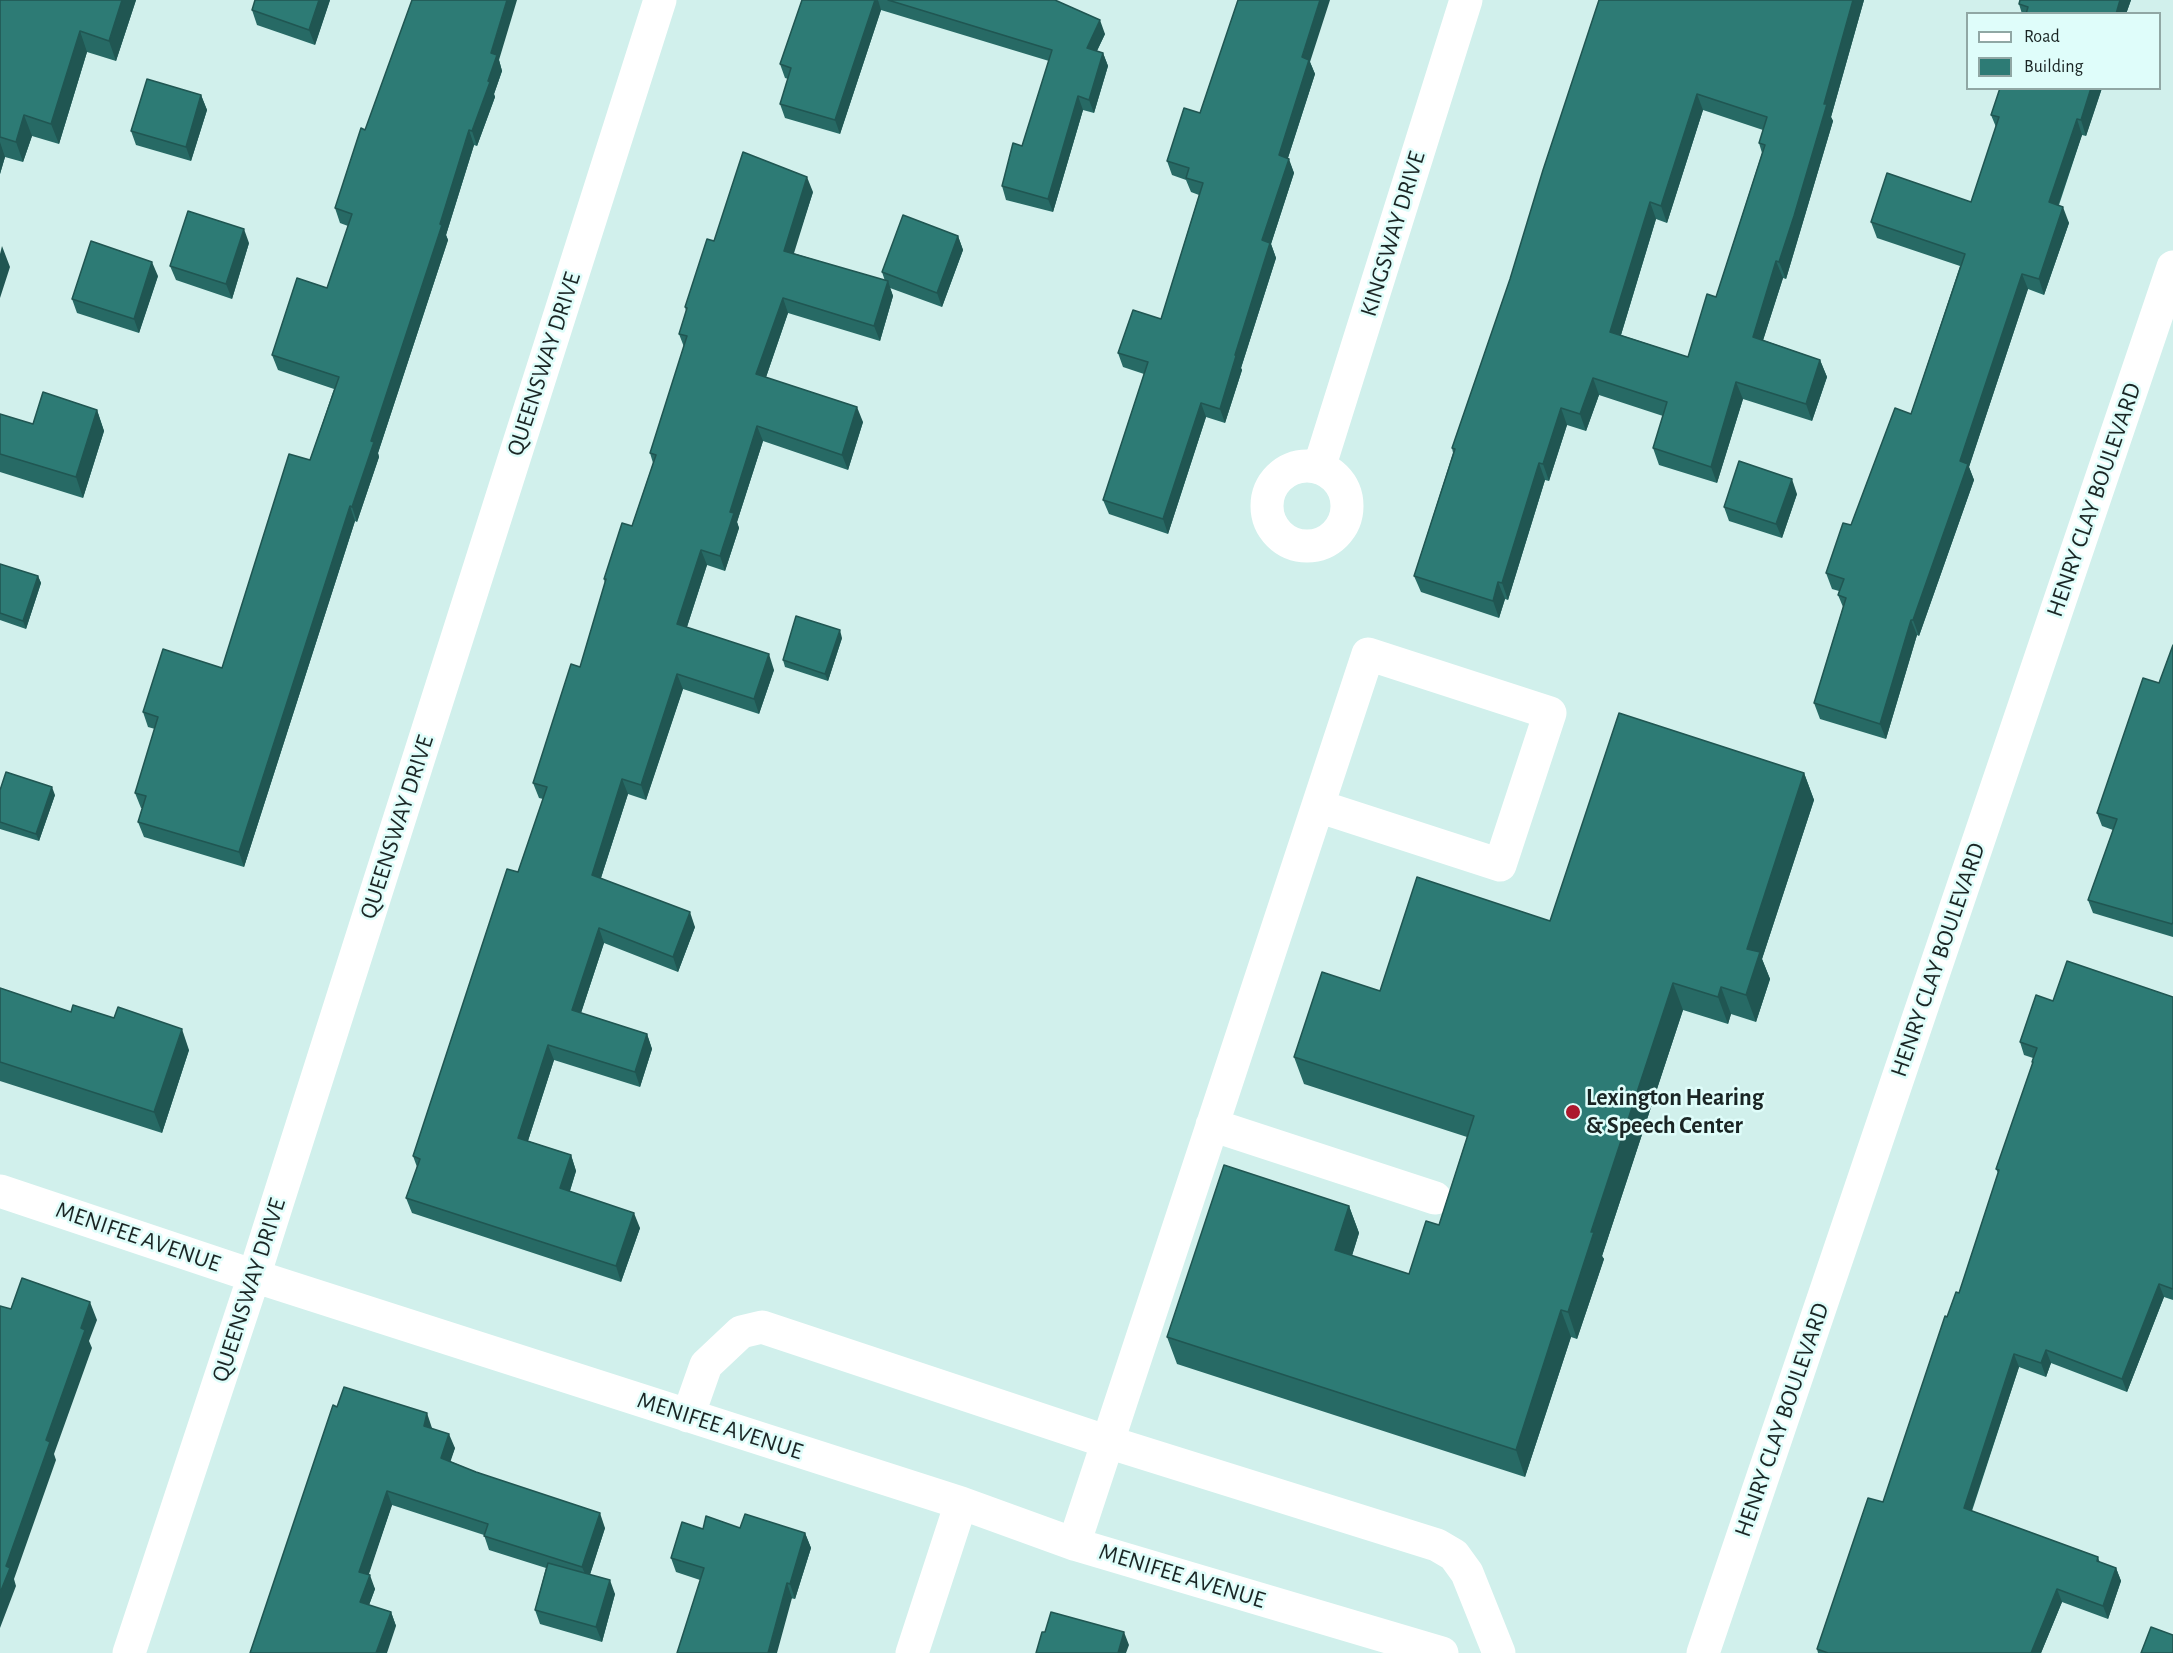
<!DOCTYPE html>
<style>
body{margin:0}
#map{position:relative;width:2173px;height:1653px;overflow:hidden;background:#d1f0ec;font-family:"Alegreya Sans",sans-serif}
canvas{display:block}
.legend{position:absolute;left:1966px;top:12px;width:195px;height:78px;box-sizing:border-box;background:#dffdfa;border:2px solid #90a7a4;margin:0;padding:8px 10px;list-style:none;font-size:18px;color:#1a2524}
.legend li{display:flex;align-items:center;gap:12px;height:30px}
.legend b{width:30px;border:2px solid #90a7a4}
</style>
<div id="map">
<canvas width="2173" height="1653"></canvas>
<ul class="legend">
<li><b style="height:8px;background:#fff"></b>Road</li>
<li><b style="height:16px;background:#2d7b75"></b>Building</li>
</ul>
</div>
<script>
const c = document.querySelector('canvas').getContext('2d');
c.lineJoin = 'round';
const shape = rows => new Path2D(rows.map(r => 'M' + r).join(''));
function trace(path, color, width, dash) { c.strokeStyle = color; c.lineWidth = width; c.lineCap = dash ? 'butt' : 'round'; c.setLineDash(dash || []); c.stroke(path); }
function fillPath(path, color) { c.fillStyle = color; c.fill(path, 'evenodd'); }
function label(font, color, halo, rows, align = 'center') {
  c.font = font + ' "Alegreya Sans",sans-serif'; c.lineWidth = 5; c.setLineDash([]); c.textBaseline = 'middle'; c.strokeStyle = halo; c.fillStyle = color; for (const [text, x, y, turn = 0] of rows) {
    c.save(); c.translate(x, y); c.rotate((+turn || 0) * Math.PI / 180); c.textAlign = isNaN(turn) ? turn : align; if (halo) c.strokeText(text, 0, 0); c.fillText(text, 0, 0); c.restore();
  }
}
trace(shape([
 '1267 506a40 40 0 1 1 80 0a40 40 0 1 1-80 0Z',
 [1319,468,1466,0],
 [1212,1125,1435,1198],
 [0,1191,254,1276,961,1503,1074,1544,1442,1653],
 [688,1416,706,1365,741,1332,762,1327,1108,1442,1437,1545,1454,1555,1467,1573,1499,1653],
 [1074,1544,1368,654,1550,713,1500,865,1318,806],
 [129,1653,254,1276,660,0],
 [912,1653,961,1503],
 [1703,1653,2173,267]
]), '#fff', 33);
fillPath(shape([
 [0,0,136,0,116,61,87,52,59,144,32,136,23,162,5,157,0,174],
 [330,0,315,45,257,25,252,10],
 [802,0,1055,0,1105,34,1097,51,1103,53,1108,66,1094,113,1083,110,1053,212,1006,200,1002,186,1022,146,1049,61,881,10,840,134,785,118,780,104,788,79,785,78,780,64],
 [1599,0,1864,0,1831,117,1833,121,1800,232,1786,279,1783,278,1763,340,1820,360,1827,377,1812,421,1743,399,1717,483,1659,465,1653,448,1663,416,1599,395,1586,431,1567,425,1549,481,1545,480,1508,600,1505,599,1499,618,1421,592,1414,576,1453,453,1452,448,1510,279],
 [1703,110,1763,130,1759,143,1762,153,1716,297,1688,357,1621,335,1656,219,1667,223],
 [2020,0,2131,0,2126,14,2022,14,2019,4],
 [499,60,502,71,494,94,495,97,477,146,474,145,446,235,448,240,378,453,379,457,357,522,355,521,244,867,144,837,138,822,142,808,141,808,135,793,155,729,148,727,143,712,222,668,310,460,334,389,278,370,272,355,327,288,348,226,340,223,335,208,365,130],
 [1310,62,1315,74,1288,158,1294,173,1271,244,1276,258,1241,368,1242,370,1225,423,1206,417,1168,534,1109,514,1103,500,1144,374,1123,367,1118,353,1161,319,1199,195,1191,192,1186,180,1172,175,1167,161,1200,113],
 [2000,88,2102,88,2086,136,2082,135,2059,205,2069,223,2044,295,2028,289,1969,467,1974,480,1919,636,1917,635,1886,739,1820,719,1814,703,1843,607,1838,595,1839,591,1832,589,1826,573,1911,414,1960,266,1877,238,1871,222,1971,202,1996,127,1991,115],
 [201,95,207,110,191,161,136,145,131,131],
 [813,192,793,253,885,281,882,272,958,236,963,250,942,307,890,288,893,296,880,341,788,313,766,377,863,422,848,470,763,441,737,522,739,528,725,571,707,565,687,627,774,670,759,714,683,689,646,800,628,794,601,878,695,927,678,972,604,943,581,1013,647,1034,652,1049,640,1087,554,1060,528,1141,571,1155,576,1171,570,1191,640,1228,621,1282,412,1213,406,1198,417,1167,413,1156,518,872,543,799,539,798,533,783,580,667,605,583,604,579,632,526,653,463,650,453,684,347,679,334,686,311,685,307,714,241],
 [249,243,232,299,176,280,170,266],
 [158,276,139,333,77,313,72,299],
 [97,410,104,431,83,498,0,472,0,414,33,424],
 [1797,494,1782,538,1729,521,1724,507],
 [0,564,38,576,41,583,26,629,0,620],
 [842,638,828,681,785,667,783,660],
 [2173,645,2173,937,2093,913,2088,900,2113,830,2102,826,2097,813,2159,683],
 [1804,773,1814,800,1762,959,1770,979,1756,1022,1731,1014,1728,1024,1683,1010,1602,1256,1604,1259,1577,1339,1571,1337,1525,1477,1177,1364,1167,1337,1349,1206,1359,1233,1352,1256,1409,1274,1439,1225,1467,1137,1304,1084,1294,1057,1380,991,1550,921],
 [0,790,55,795,39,841,0,829],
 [0,988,71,1012,189,1050,162,1133,0,1081],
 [2173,997,2173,1300,2164,1297,2127,1392,2051,1363,2046,1377,2019,1367,1972,1511,2098,1557,2100,1563,2116,1568,2121,1581,2108,1619,2062,1602,2041,1653,1818,1653,1817,1649,1883,1502,1947,1317,1959,1293,1998,1173,1996,1169,2033,1064,2032,1062,2033,1058,2024,1055,2020,1042,2053,1001],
 [337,1407,432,1428,455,1448,450,1461,605,1528,590,1574,615,1594,602,1642,540,1624,535,1610,546,1568,489,1550,484,1535,392,1505,368,1575,375,1589,369,1605,391,1612,396,1626,250,1653],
 [740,1528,805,1533,811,1548,795,1599,700,1580,676,1572,671,1558,703,1529]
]), '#276a65');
fillPath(shape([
 [122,0,136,0,116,61,109,41],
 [319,0,330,0,315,45,309,30],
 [507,0,517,0,499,60,502,71,494,94,495,97,477,146,472,131,488,81,491,53],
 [875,0,878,0,881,10,840,134,835,120],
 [1320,0,1330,0,1310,62,1315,74,1284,170,1279,155,1302,57],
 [1853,0,1864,0,1831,117,1833,121,1800,232,1786,279,1779,262],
 [2120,0,2131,0,2126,14,2116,14],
 [1100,20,1105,34,1092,61,1087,48],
 [80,31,87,52,59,144,51,124],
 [1103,53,1108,66,1094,113,1089,100],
 [2091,88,2102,88,2086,136,2081,120],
 [1697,94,1703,110,1667,223,1661,206],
 [201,95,207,110,191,161,186,147],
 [1078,96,1083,110,1053,212,1048,199],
 [24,115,32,136,23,162,16,142],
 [2077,119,2082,135,2054,217,2049,202],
 [469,130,474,145,446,235,448,240,378,453,379,457,357,522,352,507,371,441],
 [0,142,5,157,0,174],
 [1289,159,1294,173,1271,244,1276,258,1241,368,1242,370,1225,423,1220,409,1235,355,1262,240],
 [807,177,813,192,790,266,784,251],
 [1650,202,1656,219,1617,348,1610,332],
 [2063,207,2069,223,2044,295,2039,279],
 [244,229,249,243,232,299,226,284],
 [958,236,963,250,942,307,937,293],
 [2,246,10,267,0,298,0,254],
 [1776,261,1783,278,1759,353,1753,337],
 [152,262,158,276,139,333,134,319],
 [2022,274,2028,289,1969,467,1974,480,1919,636,1913,620,1960,461],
 [888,281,893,296,880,341,874,326],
 [783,298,788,313,762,389,756,374],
 [1820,360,1827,377,1812,421,1806,404],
 [1593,378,1599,395,1586,431,1580,414],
 [1736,382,1743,399,1717,483,1711,467],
 [1201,403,1206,417,1168,534,1163,519],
 [857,407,863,422,848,470,842,455],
 [1561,408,1567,425,1549,481,1543,464],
 [97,410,104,431,83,498,76,477],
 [757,426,763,441,737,522,739,528,725,571,720,556,730,512],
 [1539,463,1545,480,1508,600,1502,583],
 [1792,479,1797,494,1782,538,1776,524],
 [350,506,355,521,244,867,239,852],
 [701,550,707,565,683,639,677,624],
 [38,576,41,583,26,629,23,621],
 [1498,582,1505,599,1499,618,1493,601],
 [1911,620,1917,635,1886,739,1880,724],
 [840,630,842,638,828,681,825,674],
 [769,654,774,670,759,714,754,699],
 [677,674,683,689,646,800,641,785],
 [1804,773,1814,800,1762,959,1770,979,1756,1022,1746,995,1747,949],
 [622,779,628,794,597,890,592,875],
 [52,787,55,795,39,841,36,834],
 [690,912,695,927,678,972,673,957],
 [599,928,604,943,577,1025,572,1010],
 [1673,983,1683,1010,1602,1256,1604,1259,1577,1339,1568,1312,1591,1232],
 [1721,987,1731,1014,1728,1024,1718,997],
 [182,1029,189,1050,162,1133,154,1112],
 [647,1034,652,1049,640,1087,635,1072],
 [548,1045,554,1060,524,1153,518,1138],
 [571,1155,576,1171,566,1203,560,1188],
 [1349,1206,1359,1233,1345,1277,1335,1250],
 [634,1213,640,1228,621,1282,616,1266],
 [2159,1284,2164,1297,2127,1392,2122,1379],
 [90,1302,97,1320,89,1341,92,1348,54,1454,56,1460,14,1579,16,1586,0,1628,0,1593,6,1566,81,1328],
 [1561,1310,1571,1337,1525,1477,1516,1450],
 [2046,1350,2051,1363,2046,1377,2041,1363],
 [2014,1354,2019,1367,1968,1521,1964,1508],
 [427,1413,432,1428,429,1440,424,1426],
 [449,1434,455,1448,447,1472,441,1458],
 [387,1491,392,1505,365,1586,359,1572],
 [600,1513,605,1528,588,1581,582,1567],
 [805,1533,811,1548,795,1599,790,1584],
 [2116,1568,2121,1581,2108,1619,2103,1606],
 [370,1575,375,1589,365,1616,360,1602],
 [610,1580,615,1594,602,1642,596,1627],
 [787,1583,792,1598,777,1653,768,1653],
 [2057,1589,2062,1602,2041,1653,2031,1653],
 [391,1612,396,1626,387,1653,376,1653],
 [1124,1632,1129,1645,1126,1653,1118,1653]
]), '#205652');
const building = shape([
 [0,0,122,0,109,41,80,31,51,124,24,115,16,142,0,137,0,0],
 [255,0,319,0,309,30,252,10,255,0],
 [412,0,507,0,491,53,497,55,488,81,490,82,472,131,469,130,440,224,442,225,371,441,374,442,352,507,350,506,239,852,138,822,146,796,135,793,158,717,143,712,163,649,222,668,289,454,310,460,339,377,272,355,297,278,327,288,352,214,335,208,361,128,365,130,412,0],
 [802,0,875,0,835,120,780,104,791,68,780,64,802,0],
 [888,0,1055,0,1100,20,1087,48,1103,53,1089,100,1078,96,1048,199,1002,186,1013,143,1022,146,1052,50,888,0],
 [1238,0,1320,0,1302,57,1309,60,1279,155,1289,159,1262,240,1270,243,1235,355,1236,356,1220,409,1201,403,1163,519,1103,500,1148,362,1118,353,1133,310,1161,319,1203,183,1186,178,1189,168,1167,161,1184,108,1200,113,1238,0],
 [1599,0,1853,0,1824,104,1827,104,1794,216,1779,262,1776,261,1753,337,1820,360,1806,404,1736,382,1711,467,1653,448,1667,402,1593,378,1580,414,1561,408,1543,464,1539,463,1502,583,1498,582,1493,601,1414,576,1455,449,1452,448,1510,279,1543,170,1599,0],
 [1697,94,1767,117,1759,143,1765,145,1716,297,1707,294,1688,357,1610,332,1650,202,1661,206,1697,94],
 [2020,0,2120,0,2116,14,2026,14,2028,7,2019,4,2020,0],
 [147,79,201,95,186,147,131,131,147,79],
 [2000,88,2091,88,2081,120,2077,119,2049,202,2063,207,2039,279,2022,274,1960,461,1968,464,1913,620,1911,620,1880,724,1814,703,1846,598,1838,595,1844,579,1826,573,1843,523,1851,525,1895,408,1911,414,1965,254,1871,222,1887,173,1971,202,1999,117,1991,115,2000,88],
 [743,152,807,177,784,251,888,281,874,326,783,298,756,374,857,407,842,455,757,426,730,512,734,513,720,556,701,550,677,624,769,654,754,699,677,674,641,785,622,779,592,875,690,912,673,957,599,928,572,1010,647,1034,635,1072,548,1045,518,1138,571,1155,560,1188,634,1213,616,1266,406,1198,420,1159,413,1156,507,869,518,872,547,787,533,783,571,664,580,667,606,579,604,579,622,523,632,526,656,455,650,453,687,336,679,334,687,308,685,307,707,239,714,241,743,152],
 [188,211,244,229,226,284,170,266,188,211],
 [903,215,958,236,937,293,882,272,903,215],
 [91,241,152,262,134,319,72,299,91,241],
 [43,392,97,410,76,477,0,454,0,414,33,424,43,392],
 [1739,461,1792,479,1776,524,1724,507,1739,461],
 [0,564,38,576,23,621,0,613,0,564],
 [796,616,840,630,825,674,783,660,796,616],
 [2173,645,2173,922,2172,924,2088,900,2117,819,2097,813,2143,678,2159,683,2173,645],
 [1619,713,1804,773,1747,949,1760,952,1746,995,1721,987,1718,997,1673,983,1591,1232,1594,1232,1568,1312,1561,1310,1516,1450,1167,1337,1224,1165,1349,1206,1335,1250,1409,1274,1426,1221,1439,1225,1474,1116,1294,1057,1322,972,1380,991,1417,877,1550,921,1619,713],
 [6,772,52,787,36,834,0,822,0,790,6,772],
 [2067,961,2173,997,2173,1289,2159,1284,2122,1379,2046,1350,2041,1363,2014,1354,1964,1508,2098,1557,2097,1561,2116,1568,2103,1606,2057,1589,2031,1653,1828,1653,1817,1649,1868,1498,1883,1502,1945,1316,1947,1317,1956,1292,1959,1293,1999,1170,1996,1169,2033,1062,2032,1062,2037,1048,2020,1042,2036,995,2053,1001,2067,961],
 [0,988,71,1012,73,1005,114,1018,118,1007,182,1029,154,1112,0,1062,0,988],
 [22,1278,90,1302,81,1328,85,1330,46,1440,50,1442,6,1566,10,1568,0,1593,0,1306,11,1309,22,1278],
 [344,1387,427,1413,424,1426,449,1434,441,1458,476,1472,600,1513,582,1567,484,1536,488,1524,387,1491,359,1572,370,1575,360,1602,391,1612,376,1653,250,1653,333,1405,337,1407,344,1387],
 [745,1514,805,1533,790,1584,787,1583,768,1653,677,1653,704,1568,671,1558,682,1522,703,1529,706,1516,740,1528,745,1514],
 [548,1563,610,1580,596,1627,535,1610,548,1563],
 [1051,1612,1124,1632,1118,1653,1036,1653,1042,1632,1045,1632,1051,1612],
 [2151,1627,2173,1635,2173,1653,2141,1653,2151,1627]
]);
fillPath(building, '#2d7b75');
trace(building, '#205652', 1.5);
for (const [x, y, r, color] of [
 [1573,1112,8,"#ac182d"]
]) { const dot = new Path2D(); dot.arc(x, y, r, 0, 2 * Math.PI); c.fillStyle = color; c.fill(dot); trace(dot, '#dffdfa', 2); }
label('24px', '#1a2524', '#dffdfa', [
 ["KINGSWAY DRIVE",1393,234,-73],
 ["QUEENSWAY DRIVE",544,364,-72],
 ["HENRY CLAY BOULEVARD",2094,500,-71],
 ["QUEENSWAY DRIVE",397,827,-72],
 ["HENRY CLAY BOULEVARD",1938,960,-71],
 ["MENIFEE AVENUE",138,1237,19],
 ["QUEENSWAY DRIVE",249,1290,-72],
 ["HENRY CLAY BOULEVARD",1782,1420,-71],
 ["MENIFEE AVENUE",720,1426,18],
 ["MENIFEE AVENUE",1182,1576,17]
]);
label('bold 24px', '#1a2524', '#dffdfa', [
 ["Lexington Hearing",1586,1098],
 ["& Speech Center",1586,1126]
], 'left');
</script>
